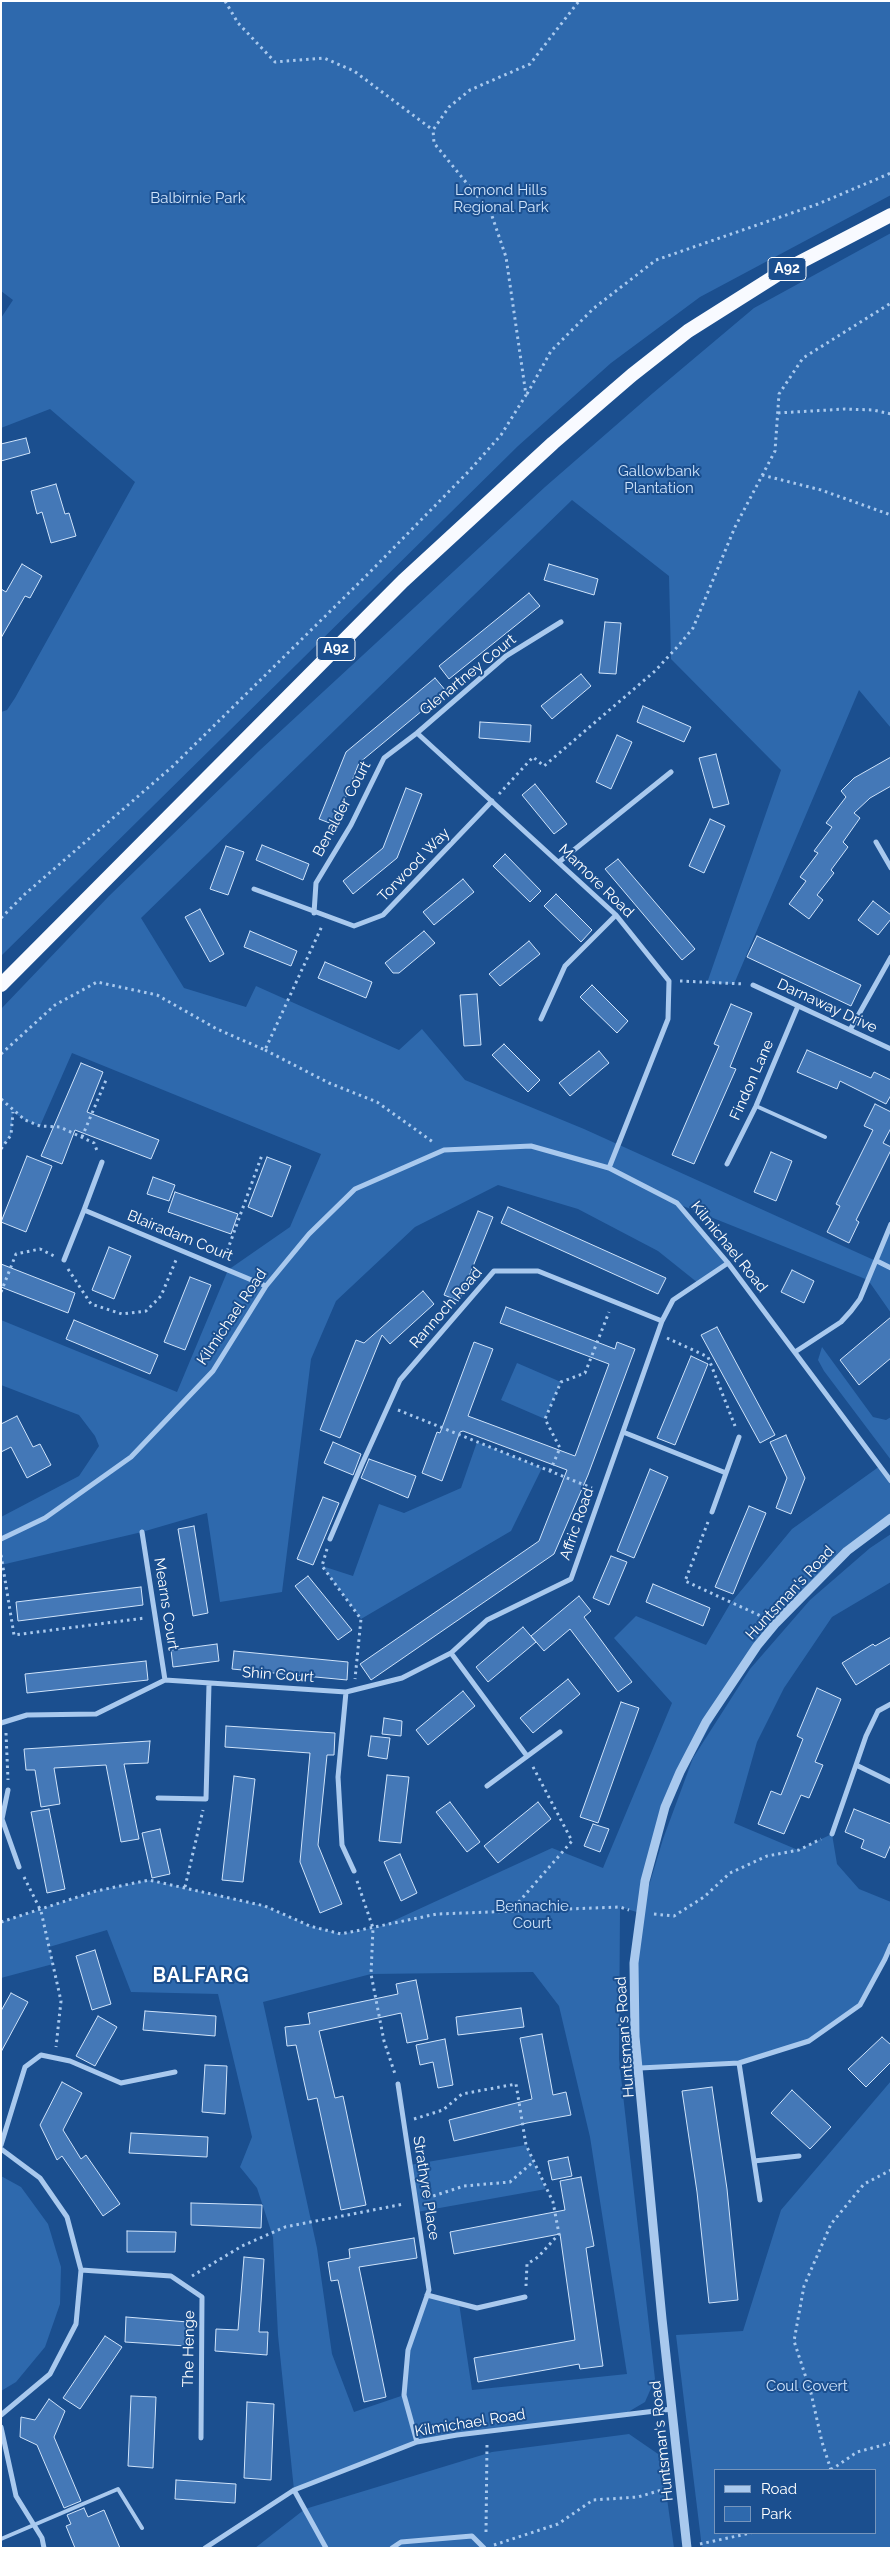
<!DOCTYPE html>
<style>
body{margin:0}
#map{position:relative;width:892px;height:2549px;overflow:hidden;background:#1b4f8f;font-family:Raleway,sans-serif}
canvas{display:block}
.frame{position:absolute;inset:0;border:2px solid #fff;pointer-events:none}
.legend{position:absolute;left:714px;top:2469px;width:162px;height:65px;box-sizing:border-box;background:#1b4f8f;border:1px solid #7695bc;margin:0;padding:6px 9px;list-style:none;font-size:15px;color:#fff}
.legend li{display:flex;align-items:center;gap:10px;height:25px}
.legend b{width:25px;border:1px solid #7695bc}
</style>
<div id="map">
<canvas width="892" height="2549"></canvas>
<div class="frame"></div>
<ul class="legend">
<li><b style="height:6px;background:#a9c9ee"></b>Road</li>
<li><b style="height:14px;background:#2e69ad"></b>Park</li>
</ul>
</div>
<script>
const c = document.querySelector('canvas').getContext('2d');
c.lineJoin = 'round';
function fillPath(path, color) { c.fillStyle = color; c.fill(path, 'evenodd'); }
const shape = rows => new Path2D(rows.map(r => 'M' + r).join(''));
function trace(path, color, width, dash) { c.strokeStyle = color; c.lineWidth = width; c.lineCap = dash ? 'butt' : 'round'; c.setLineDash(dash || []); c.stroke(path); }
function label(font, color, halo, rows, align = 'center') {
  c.font = font + ' Raleway,sans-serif'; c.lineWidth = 4; c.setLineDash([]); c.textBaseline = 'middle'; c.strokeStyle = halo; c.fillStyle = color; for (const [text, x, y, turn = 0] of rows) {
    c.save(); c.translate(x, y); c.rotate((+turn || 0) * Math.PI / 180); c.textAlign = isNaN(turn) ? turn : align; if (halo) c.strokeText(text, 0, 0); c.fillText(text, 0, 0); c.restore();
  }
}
fillPath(shape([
 [1,1,891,1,891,195,700,297,611,363,518,446,1,956,1,712,7,710,15,698,135,482,50,409,1,428,1,318,13,300,1,291],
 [891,233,891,728,859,690,734,984,707,983,781,770,671,659,669,576,572,500,141,918,184,988,246,1007,256,986,399,1050,422,1029,465,1080,584,1129,876,1261,891,1224,891,1313,868,1280,678,1204,728,1263,698,1283,658,1251,578,1209,498,1185,415,1227,336,1301,311,1359,282,1592,220,1602,207,1513,142,1532,1,1565,1,1517,79,1476,99,1446,95,1436,79,1415,1,1385,1,1320,177,1392,228,1270,290,1227,321,1154,72,1053,40,1126,25,1120,13,1112,11,1135,1,1149,1,1009,109,896,259,751,545,487,653,393,754,308],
 [822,1347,873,1417,886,1420,891,1417,891,1460,824,1371,818,1360],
 [517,1363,561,1382,545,1419,501,1400],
 [477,1442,542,1468,511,1531,361,1619,322,1566,353,1576,379,1504,404,1513,461,1488],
 [880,1466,891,1481,891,1518,795,1602,739,1673,665,1807,642,1909,663,1839,693,1758,750,1669,810,1600,870,1548,891,1534,891,1582,832,1617,784,1688,757,1742,734,1823,798,1850,832,1834,837,1864,859,1889,891,1902,891,1945,860,2005,809,2041,739,2063,640,2068,634,1999,640,1913,620,1907,619,2059,655,2379,645,2402,623,2415,417,2442,294,2490,278,2335,273,2237,257,2188,240,2167,252,2137,218,1994,131,1992,107,1930,49,1947,53,1964,1,1978,1,1922,96,1891,149,1880,265,1906,310,1926,341,1934,382,1926,552,1848,603,1868,672,1703,614,1638,636,1616,706,1645,730,1604,792,1529],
 [533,1972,559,2006,590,2137,627,2374,472,2390,459,2303,427,2295,408,2350,404,2395,354,2412,332,2354,317,2248,263,2002,371,1974],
 [891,2081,891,2548,702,2548,676,2335,743,2331,781,2210],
 [876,2470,876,2533,716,2533,716,2470],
 [526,2145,546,2189,417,2212,410,2165],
 [1,2176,21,2187,48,2224,61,2267,60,2304,45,2347,16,2382,1,2391],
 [629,2434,661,2456,674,2548,255,2548,305,2509,492,2452]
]), '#2e69ad');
const building = shape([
 [26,438,30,453,1,461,1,444,26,438],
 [56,484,65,514,69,513,76,536,51,543,42,512,37,514,31,491,56,484],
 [22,564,42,576,30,598,25,596,1,638,1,589,6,592,22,564],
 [549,564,598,579,594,595,544,580,549,564],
 [529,593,540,606,449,679,439,666,529,593],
 [605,622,621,623,616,674,599,673,605,622],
 [581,674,591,686,552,719,541,706,581,674],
 [435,678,446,691,359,763,335,825,319,819,346,752,435,678],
 [643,706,691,727,684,742,637,722,643,706],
 [480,722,531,725,530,742,479,738,480,722],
 [617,735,632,742,611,789,596,782,617,735],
 [716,754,729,804,713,808,699,758,716,754],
 [891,757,891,786,870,798,854,813,860,818,843,842,848,847,831,870,834,873,817,895,823,900,809,919,789,904,806,881,800,877,818,853,814,851,832,827,826,823,846,797,841,791,854,778,891,757],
 [535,784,567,824,554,834,522,795,535,784],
 [406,788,422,794,397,858,353,894,343,881,383,848,406,788],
 [710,819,725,826,704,873,689,866,710,819],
 [262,845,309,864,303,880,256,860,262,845],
 [226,846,244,852,228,895,210,889,226,846],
 [505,854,541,891,530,902,493,866,505,854],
 [618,859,695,949,682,960,605,869,618,859],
 [463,879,474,892,434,925,423,912,463,879],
 [556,894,592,930,581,942,544,906,556,894],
 [873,901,891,915,891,919,878,935,858,920,873,901],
 [200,909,224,954,210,962,185,917,200,909],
 [250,931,297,951,291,966,244,947,250,931],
 [424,931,435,943,399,973,393,973,385,963,424,931],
 [757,936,861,985,851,1006,747,957,757,936],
 [529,941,540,954,500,986,489,974,529,941],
 [325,962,372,982,366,998,318,978,325,962],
 [592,985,628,1021,617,1033,580,997,592,985],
 [477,994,481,1045,464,1046,460,995,477,994],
 [731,1004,752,1013,730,1067,736,1069,694,1164,672,1155,719,1046,714,1044,731,1004],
 [504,1044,540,1080,528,1092,492,1055,504,1044],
 [807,1050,871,1078,874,1072,891,1080,891,1095,886,1104,840,1081,837,1089,797,1072,807,1050],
 [599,1051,609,1063,570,1096,559,1083,599,1051],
 [81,1063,103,1072,87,1112,159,1140,151,1159,75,1130,62,1164,41,1156,81,1063],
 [875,1104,891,1112,891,1128,883,1143,891,1147,891,1150,856,1220,859,1222,849,1243,827,1232,840,1206,836,1204,873,1130,864,1126,875,1104],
 [771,1152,792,1161,776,1201,754,1192,771,1152],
 [27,1156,52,1166,26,1232,1,1222,27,1156],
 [267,1157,291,1166,272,1217,248,1207,267,1157],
 [153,1177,175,1185,169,1201,147,1194,153,1177],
 [175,1192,238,1214,231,1234,168,1212,175,1192],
 [508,1207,666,1278,658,1294,501,1223,508,1207],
 [478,1211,493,1217,459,1301,444,1295,478,1211],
 [109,1247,131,1256,114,1299,92,1290,109,1247],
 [1,1264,75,1293,68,1313,1,1287,1,1264],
 [792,1270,814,1281,804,1303,781,1292,792,1270],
 [190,1277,211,1285,185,1350,164,1342,190,1277],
 [423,1291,434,1304,390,1344,382,1335,340,1438,320,1430,356,1340,364,1343,423,1291],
 [506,1307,615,1349,617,1342,635,1349,588,1475,554,1554,371,1680,360,1664,539,1541,567,1470,463,1431,460,1432,442,1481,422,1473,437,1432,440,1433,474,1342,493,1349,468,1416,575,1456,609,1364,500,1323,506,1307],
 [891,1317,891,1358,859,1385,840,1360,891,1317],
 [74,1320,158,1355,150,1374,66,1339,74,1320],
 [717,1327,775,1435,760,1443,701,1335,717,1327],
 [691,1356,708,1364,675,1445,657,1438,691,1356],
 [17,1416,33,1447,40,1444,51,1465,27,1478,11,1447,1,1452,1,1424,17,1416],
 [786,1435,805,1478,791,1514,776,1508,787,1478,770,1442,786,1435],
 [333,1442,361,1454,353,1475,324,1463,333,1442],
 [369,1459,416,1476,408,1498,361,1478,369,1459],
 [650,1469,668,1477,634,1558,617,1551,650,1469],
 [323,1497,339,1503,313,1565,297,1559,323,1497],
 [749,1506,766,1513,733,1594,715,1587,749,1506],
 [194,1526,208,1613,193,1616,178,1529,194,1526],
 [611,1556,627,1562,609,1605,593,1598,611,1556],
 [308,1576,352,1630,338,1640,295,1586,308,1576],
 [653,1584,710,1608,703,1626,646,1602,653,1584],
 [141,1587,143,1605,18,1621,16,1602,141,1587],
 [579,1596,591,1611,584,1617,632,1682,618,1692,570,1629,544,1651,531,1636,579,1596],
 [523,1627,536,1642,488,1682,476,1667,523,1627],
 [891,1637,891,1663,856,1685,842,1663,873,1644,875,1646,891,1637],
 [217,1644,219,1661,173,1667,171,1650,217,1644],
 [234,1651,348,1662,347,1680,232,1669,234,1651],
 [146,1661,148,1680,27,1693,25,1674,146,1661],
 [568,1679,580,1694,533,1733,520,1718,568,1679],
 [817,1688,841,1699,815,1762,823,1765,809,1798,801,1795,784,1834,758,1824,771,1791,781,1795,803,1739,797,1736,817,1688],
 [463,1691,475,1706,428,1745,416,1730,463,1691],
 [621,1702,639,1708,598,1823,580,1817,621,1702],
 [384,1718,402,1721,401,1736,382,1734,384,1718],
 [226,1726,335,1733,334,1755,327,1755,318,1845,342,1904,320,1913,300,1862,310,1753,225,1747,226,1726],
 [371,1736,390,1738,387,1759,368,1756,371,1736],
 [150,1741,148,1763,124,1764,139,1839,121,1842,106,1765,54,1768,60,1804,41,1807,35,1770,26,1770,24,1749,150,1741],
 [387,1775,409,1777,401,1843,379,1841,387,1775],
 [234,1776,255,1779,243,1882,222,1880,234,1776],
 [450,1802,480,1842,467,1852,436,1812,450,1802],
 [538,1802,551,1819,498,1863,484,1846,538,1802],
 [49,1809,65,1889,47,1893,31,1812,49,1809],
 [854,1809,891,1824,891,1844,885,1858,861,1848,864,1840,845,1832,854,1809],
 [593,1824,609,1829,600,1852,584,1846,593,1824],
 [160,1829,170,1874,152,1878,142,1833,160,1829],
 [400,1854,417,1893,401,1901,384,1862,400,1854],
 [95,1950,111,2004,92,2010,76,1956,95,1950],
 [416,1980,428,2039,407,2043,401,2013,319,2031,335,2098,343,2096,366,2205,341,2210,317,2098,308,2100,296,2045,287,2046,285,2027,310,2024,308,2013,398,1994,396,1984,416,1980],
 [11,1993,28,2002,1,2052,1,2011,11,1993],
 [521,2008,524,2027,458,2035,456,2017,521,2008],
 [145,2011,216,2016,215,2036,143,2030,145,2011],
 [98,2016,117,2027,95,2066,76,2056,98,2016],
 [542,2034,553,2095,566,2092,571,2115,527,2123,454,2141,449,2120,532,2099,520,2038,542,2034],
 [882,2037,891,2045,891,2062,866,2087,848,2069,882,2037],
 [445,2039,453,2085,438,2088,433,2062,420,2065,416,2045,445,2039],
 [205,2065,227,2066,225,2114,202,2112,205,2065],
 [62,2082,82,2093,63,2130,81,2159,86,2155,120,2204,103,2216,62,2156,57,2160,40,2125,62,2082],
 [712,2087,727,2189,738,2300,709,2303,697,2192,682,2091,712,2087],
 [792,2090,831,2127,810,2149,771,2113,792,2090],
 [131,2133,208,2137,207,2157,129,2153,131,2133],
 [568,2157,572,2176,552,2180,548,2161,568,2157],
 [581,2177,594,2246,586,2248,603,2366,580,2369,579,2364,478,2382,474,2358,575,2340,560,2234,454,2254,450,2232,565,2210,560,2181,581,2177],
 [191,2203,262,2205,261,2228,191,2225,191,2203],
 [127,2231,176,2232,175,2252,127,2252,127,2231],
 [414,2238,417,2258,359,2267,386,2397,364,2402,338,2280,331,2281,328,2262,350,2258,349,2249,414,2238],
 [244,2257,264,2259,259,2332,268,2332,267,2355,215,2351,216,2329,238,2330,244,2257],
 [126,2317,188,2322,186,2346,125,2342,126,2317],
 [105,2336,122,2347,80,2409,63,2398,105,2336],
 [131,2396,156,2397,153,2468,128,2466,131,2396],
 [49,2399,65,2411,54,2437,81,2501,64,2508,37,2445,20,2437,21,2417,35,2420,49,2399],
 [247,2402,274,2404,271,2480,244,2478,247,2402],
 [176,2480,236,2484,235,2503,175,2499,176,2480],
 [84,2508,88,2517,104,2510,120,2548,75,2548,66,2526,71,2524,67,2515,84,2508]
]);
fillPath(building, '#4478b7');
trace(building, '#cfe3fa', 1);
trace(shape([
 [225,1,238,23,275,62,324,58,354,71,433,130],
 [527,394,551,351,594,308,656,260,818,204,891,173],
 [778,413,845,409,873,410,891,414],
 [762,475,821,490,891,515],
 [499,794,533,757,544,766,655,671,679,645,693,628,735,527,775,451,779,394,803,358,891,303],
 [1,918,25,894,173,766,369,573,469,471,501,435,526,395,506,257,491,213,434,143,433,130,449,107,470,90,530,64,579,1],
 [680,981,744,984],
 [265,1050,329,1083,377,1102,433,1142],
 [1,1054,55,1005,97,982,157,995,217,1029,265,1050,322,926],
 [1,1099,25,1120,40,1126,60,1127,94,1143,98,1153],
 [82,1137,106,1080],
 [1,1149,11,1135,13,1112],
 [225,1257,262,1155],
 [68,1269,91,1304,122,1314,146,1311,161,1296,176,1260],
 [1,1292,16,1254,40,1249,54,1256],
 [667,1338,708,1357,735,1426],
 [398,1410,592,1488],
 [550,1471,560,1448,545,1419,561,1382,585,1373,609,1312],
 [708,1522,685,1581,763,1617],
 [327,1549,322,1566,361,1619,355,1679],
 [1,1555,14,1635,145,1618],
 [6,1733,8,1780],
 [24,1877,41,1911,61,2001,56,2047],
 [357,1881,373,1928,371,1974,384,2041,395,2074],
 [185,1887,203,1810],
 [510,1912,572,1841,532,1765],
 [654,1914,674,1916,704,1897,730,1873,767,1856,799,1850,821,1839],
 [1,1922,96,1891,149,1880,265,1906,310,1926,341,1934,437,1914,620,1907,629,1910],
 [414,2119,443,2110,462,2094,516,2084,526,2145,553,2202,559,2234,538,2257,527,2264,526,2286],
 [427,2198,464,2186,510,2182,534,2161],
 [192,2276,242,2246,285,2227,404,2204],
 [831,2470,822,2442,811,2393,794,2341,804,2286,831,2224,864,2184,891,2170],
 [831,2470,857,2452,891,2443],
 [486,2532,487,2444],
 [700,2544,751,2533],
 [494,2545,558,2524,593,2500,638,2497,668,2488]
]), '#a9c9ee', 3, [2.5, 4]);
trace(shape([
 [756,1106,825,1137],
 [1,2539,118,2489,142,2528]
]), '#a9c9ee', 4);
trace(shape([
 [417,733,616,915,669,981,668,1019,609,1168],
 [876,842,891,868],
 [559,862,671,772],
 [254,889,354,926,383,915,492,801],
 [314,913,316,883,351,825,384,758,417,733,506,656,561,622],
 [753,985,891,1049],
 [541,1019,565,966,616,915],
 [850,1030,891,957],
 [727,1164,756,1106,798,1006],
 [84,1210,102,1162],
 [64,1260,84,1210,266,1286],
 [877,1261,891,1268],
 [795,1352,841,1322,851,1311,860,1299,891,1224],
 [623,1432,726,1473],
 [712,1512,739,1437],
 [142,1532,165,1680],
 [1,1539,45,1518,131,1457,213,1371,266,1286,309,1234,355,1189,444,1150,531,1146,609,1168,677,1203,728,1263,891,1481],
 [330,1539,362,1464,400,1380,494,1271,538,1271,662,1321],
 [451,1653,527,1756],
 [346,1692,338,1777,342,1845,354,1871],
 [891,1704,878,1711,866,1736,856,1765,891,1782],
 [1,1723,27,1715,96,1714,165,1680,346,1692,402,1678,451,1653,487,1620,571,1579,662,1321,673,1300,728,1263],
 [487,1786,560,1732],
 [8,1790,2,1819,19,1867],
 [158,1798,206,1799,209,1684],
 [832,1834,856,1765],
 [739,2063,760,2200],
 [640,2068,739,2063,809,2041,860,2005,885,1959,891,1945],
 [398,2084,429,2290,408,2350,404,2395,417,2442],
 [1,2145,25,2067,41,2055,70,2061,121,2083,175,2072],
 [1,2149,40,2178,67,2217,81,2270,76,2324,50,2374,1,2415],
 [754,2161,799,2156],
 [81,2270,171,2276,202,2297,201,2438],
 [427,2295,477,2308,525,2297],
 [1,2427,16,2496,42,2538,44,2548],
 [294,2490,326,2548],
 [205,2548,294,2490,417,2442,457,2435,672,2409],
 [392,2548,401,2542,472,2536,484,2548]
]), '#a9c9ee', 5);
trace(shape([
 [687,2548,662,2319,635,2037,634,1963,645,1881,665,1807,680,1772,706,1722,757,1646,776,1623,847,1551,891,1518]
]), '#a9c9ee', 9);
trace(shape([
 [1,985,403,581,553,443,632,375,688,331,783,271,891,215]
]), '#f8faff', 14);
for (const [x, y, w] of [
 [787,269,38],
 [336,649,38]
]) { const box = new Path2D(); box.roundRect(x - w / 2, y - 11.5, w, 23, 4); c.fillStyle = '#1b4f8f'; c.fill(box); trace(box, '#fff', 1); }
label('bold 14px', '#fff', null, [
 ["A92",787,269],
 ["A92",336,649]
]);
label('15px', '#cfe3fa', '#1b4f8f', [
 ["Lomond Hills",501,190],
 ["Regional Park",501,207],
 ["Balbirnie Park",198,198],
 ["Gallowbank",659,471],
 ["Plantation",659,488],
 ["Bennachie",532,1906],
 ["Court",532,1923],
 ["Coul Covert",807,2386]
]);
label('15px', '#fff', '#1b4f8f', [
 ["Glenartney Court",468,675,-39],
 ["Benalder Court",342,809,-62],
 ["Torwood Way",414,865,-46],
 ["Mamore Road",596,881,44],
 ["Darnaway Drive",827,1006,25],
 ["Findon Lane",752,1080,-66],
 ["Blairadam Court",180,1236,22],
 ["Kilmichael Road",729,1247,51],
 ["Rannoch Road",446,1308,-49],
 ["Kilmichael Road",232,1317,-56],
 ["Affric Road",577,1524,-71],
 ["Huntsman's Road",790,1593,-47],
 ["Mearns Court",166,1604,81],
 ["Shin Court",278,1675,4],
 ["Huntsman's Road",625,2037,-94],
 ["Strathyre Place",426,2188,81],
 ["The Henge",189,2349,-89],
 ["Kilmichael Road",470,2423,-9],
 ["Huntsman's Road",662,2441,-96]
]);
c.letterSpacing = '1px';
label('bold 20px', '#fff', '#1b4f8f', [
 ["BALFARG",201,1976]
]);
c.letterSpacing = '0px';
</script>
